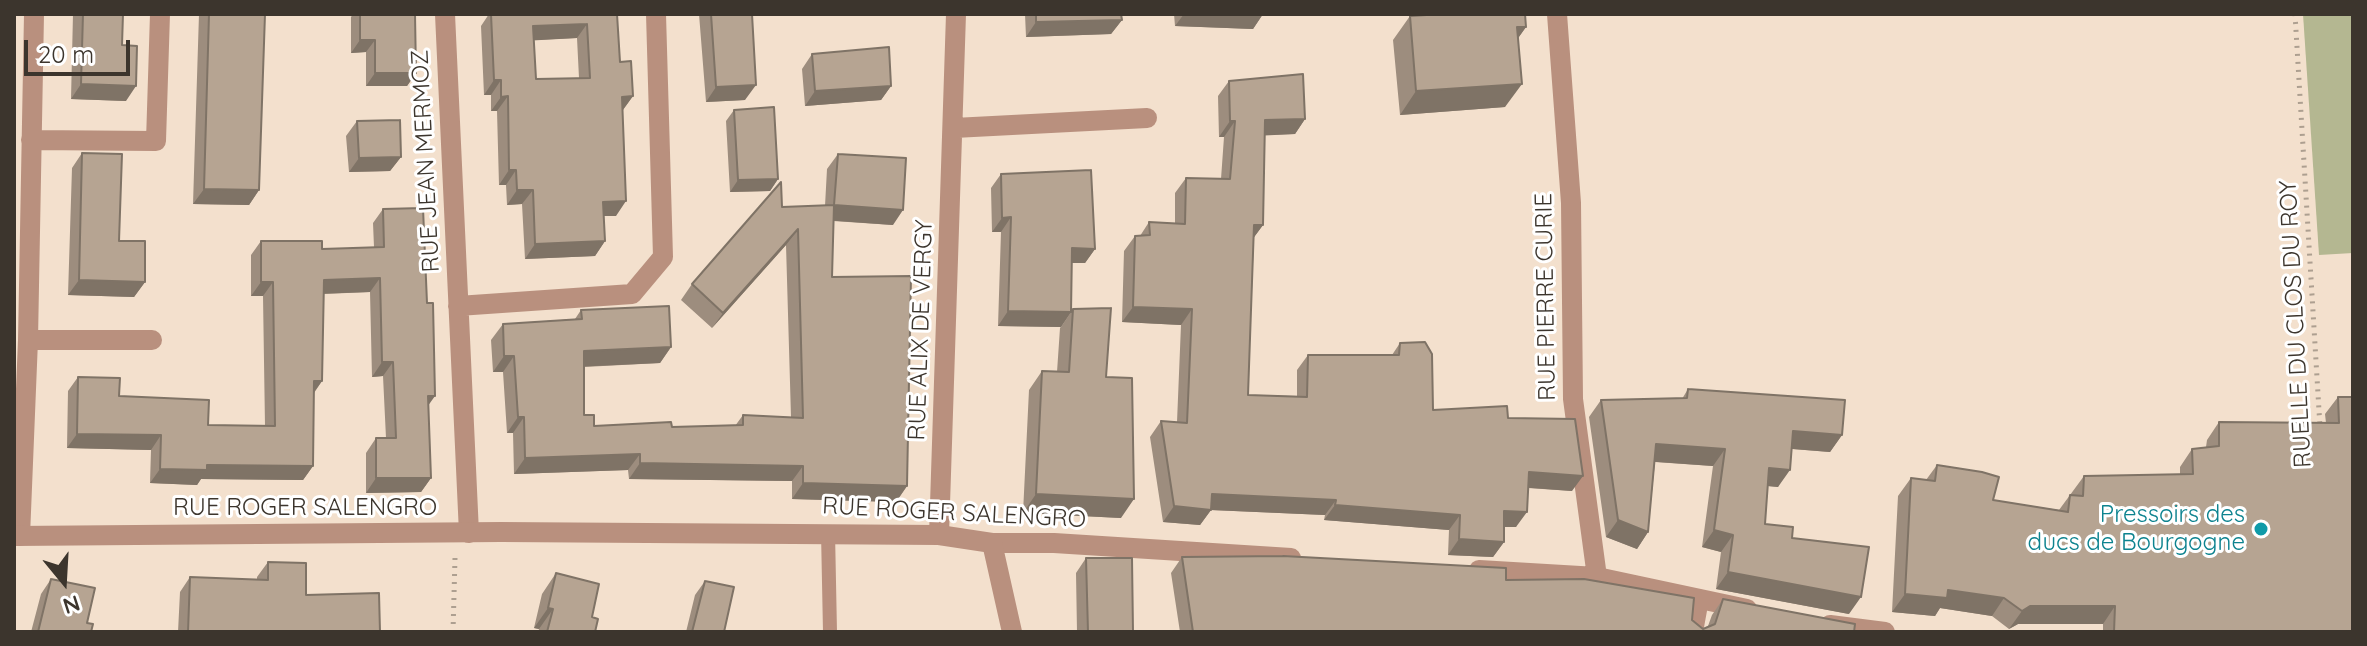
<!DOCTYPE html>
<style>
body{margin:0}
#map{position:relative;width:2367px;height:646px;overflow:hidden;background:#f3e0cd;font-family:Quicksand,sans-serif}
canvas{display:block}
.frame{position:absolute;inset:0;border:16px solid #3c352d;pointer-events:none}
.north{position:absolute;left:24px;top:542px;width:80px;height:80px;-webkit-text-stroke:6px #fff;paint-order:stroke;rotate:162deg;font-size:22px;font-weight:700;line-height:32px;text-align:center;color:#3c352d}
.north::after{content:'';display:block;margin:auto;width:28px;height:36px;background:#3c352d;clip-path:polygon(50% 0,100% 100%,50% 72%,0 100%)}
.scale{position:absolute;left:24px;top:40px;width:106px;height:36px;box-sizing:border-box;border:4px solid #3c352d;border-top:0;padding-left:10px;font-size:24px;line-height:28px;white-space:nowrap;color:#3c352d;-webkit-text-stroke:6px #fff;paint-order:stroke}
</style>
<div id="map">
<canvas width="2367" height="646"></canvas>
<div class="frame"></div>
<div class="north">N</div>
<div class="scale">20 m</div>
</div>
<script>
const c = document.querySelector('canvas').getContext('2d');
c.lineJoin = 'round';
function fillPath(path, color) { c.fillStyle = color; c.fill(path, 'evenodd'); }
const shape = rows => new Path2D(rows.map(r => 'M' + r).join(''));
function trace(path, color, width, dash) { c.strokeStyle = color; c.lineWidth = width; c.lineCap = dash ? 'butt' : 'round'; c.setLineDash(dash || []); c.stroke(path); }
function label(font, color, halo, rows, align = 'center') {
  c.font = font + ' Quicksand,sans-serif'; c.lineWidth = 6; c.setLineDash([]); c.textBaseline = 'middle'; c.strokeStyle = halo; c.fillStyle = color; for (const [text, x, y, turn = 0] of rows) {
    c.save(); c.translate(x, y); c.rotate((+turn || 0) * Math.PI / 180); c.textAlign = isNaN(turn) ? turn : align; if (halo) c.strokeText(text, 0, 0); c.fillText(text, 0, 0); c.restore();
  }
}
fillPath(shape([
 [2303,14,2353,14,2353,253,2319,255]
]), '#b4b791');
trace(shape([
 [2295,14,2320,427],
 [453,632,455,558]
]), '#ad9f90', 5, [2, 6]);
trace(shape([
 [828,532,830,632]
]), '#b9907e', 14);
trace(shape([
 [445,14,469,533],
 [1557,14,1571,203,1573,399,1597,577],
 [954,128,1147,118],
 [31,140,156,141,160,14],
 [458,306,632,294,663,257,656,14],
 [28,340,152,340],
 [939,535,956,14],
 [20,536,28,340,34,14],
 [992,543,1054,543,1291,558],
 [1479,570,1597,577,1747,609],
 [1830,625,1885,632],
 [1693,632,1699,599]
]), '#b9907e', 20);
trace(shape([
 [14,536,501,532,939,535,992,543,1012,632]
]), '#b9907e', 20);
fillPath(shape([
 [73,14,123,14,122,45,126,101,71,99],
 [199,14,265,14,259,190,249,205,193,204],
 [353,14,360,14,416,73,407,86,366,86,366,52,351,53,351,17],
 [489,14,617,14,620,62,633,96,623,110,616,216,604,216,605,241,595,256,525,259,522,204,507,205,506,185,499,185,497,111,491,111,491,95,484,95,481,26],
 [577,38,579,78,536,79,534,40],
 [699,14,752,14,745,100,706,102],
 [1025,14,1121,14,1122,20,1111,34,1026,37],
 [1174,14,1263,14,1253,29,1175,26],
 [1410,16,1526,27,1518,38,1505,107,1400,115,1393,40],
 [812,54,891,86,881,100,805,106,802,69],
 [1229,81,1305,119,1295,134,1264,135,1263,225,1254,237,1248,395,1297,396,1297,370,1308,355,1392,355,1400,343,1433,410,1508,418,1572,491,1528,488,1516,527,1504,527,1504,542,1493,557,1448,555,1449,530,1324,520,1325,515,1211,510,1200,525,1163,522,1150,437,1161,421,1177,422,1181,325,1122,322,1124,251,1135,236,1140,236,1149,222,1175,223,1175,193,1186,178,1221,179,1224,137,1219,137,1218,96],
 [734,110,778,179,770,191,730,192,726,121],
 [357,121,401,157,390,171,349,172,346,136],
 [82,153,119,241,145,282,134,297,68,295,72,168],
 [838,154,893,225,833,221,832,277,907,486,896,502,792,499,792,481,629,479,628,470,514,474,513,433,507,433,503,372,493,372,491,340,503,324,575,319,581,310,671,347,660,363,584,367,584,415,594,426,672,427,735,426,743,415,791,417,786,245,712,328,681,300,692,284,782,207,825,206,827,169],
 [1001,174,1095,249,1085,263,1072,263,1071,312,1061,327,998,326,1001,232,992,232,991,188],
 [383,209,428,405,431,478,421,492,366,493,366,453,376,438,386,438,383,376,372,377,370,292,324,294,322,381,314,393,313,466,303,480,201,479,197,485,150,483,151,450,67,448,68,391,78,377,119,396,208,425,265,426,263,296,251,296,251,255,261,241,322,249,374,247,373,223],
 [1073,309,1106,377,1121,518,1023,513,1029,390,1042,371,1057,372,1060,328],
 [1688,389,1842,435,1830,452,1792,449,1778,487,1768,486,1765,524,1792,538,1849,614,1716,589,1721,552,1702,547,1713,466,1655,462,1648,532,1637,549,1606,537,1589,417,1601,400,1682,399],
 [2338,397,2353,632,2103,632,2103,624,2018,624,2009,629,1992,616,1940,608,1935,616,1892,612,1898,496,1911,478,1926,480,1937,465,1993,500,2059,510,2084,476,2180,474,2180,467,2192,449,2206,447,2207,440,2219,422,2326,423,2325,414],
 [1182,557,1506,580,1692,620,1703,629,1708,626,1712,615,1723,599,1854,632,1180,632,1171,573],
 [1086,558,1133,632,1077,632,1076,573],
 [268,562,306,595,380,632,178,632,180,592,190,577,257,580,257,577],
 [556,573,592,617,595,632,538,632,539,629,534,628,542,594],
 [51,579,87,623,91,632,31,632,41,594],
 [705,581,724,632,686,632,695,595]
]), '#9d8d7e');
fillPath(shape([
 [1184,14,1263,14,1253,29,1175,26],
 [1122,20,1111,34,1026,37,1036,22],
 [587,24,577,38,523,41,533,26],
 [1517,27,1526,27,1509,51],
 [360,40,375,40,366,52,351,53],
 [375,73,416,73,407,86,366,86],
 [494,80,501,80,491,95,484,95],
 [81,84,136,86,126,101,71,99],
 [1522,84,1505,107,1400,115,1416,91],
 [756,85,745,100,706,102,716,87],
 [891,86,881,100,805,106,815,91],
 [508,96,497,111,491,111,501,97],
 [633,96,622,111,622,97],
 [1305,119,1295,134,1254,136,1265,120],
 [1230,121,1235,121,1224,137,1219,137],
 [401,157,390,171,349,172,359,158],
 [509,170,516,170,506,185,499,185],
 [778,179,770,191,730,192,738,180],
 [204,189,259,190,249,205,193,204],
 [517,190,533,190,522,204,507,205],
 [626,201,616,216,593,216,603,202],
 [834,205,903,210,893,225,824,220],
 [1011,217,1001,232,992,232,1002,218],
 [1254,225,1263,225,1252,240],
 [798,229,786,245,712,328,723,313],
 [605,241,595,256,525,259,535,244],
 [1072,248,1095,249,1085,263,1062,263],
 [380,278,370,292,314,294,324,280],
 [79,280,145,282,134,297,68,295],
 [261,282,273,282,263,296,251,296],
 [1133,307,1192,309,1181,325,1122,322],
 [1008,311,1071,312,1061,327,998,326],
 [671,347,660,363,573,367,584,351],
 [504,356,514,356,503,372,493,372],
 [382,362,393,362,383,376,372,377],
 [314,381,322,381,312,395],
 [428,396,435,396,425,410],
 [518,417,524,417,513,433,507,433],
 [1793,431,1842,435,1830,452,1781,448],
 [77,434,161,435,151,450,67,448],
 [1656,444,1725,449,1713,466,1644,461],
 [640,454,628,470,514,474,525,458],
 [640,463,803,466,792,481,629,479],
 [207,465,313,466,303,480,201,479,197,485,150,483,160,469],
 [1769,468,1790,470,1778,487,1757,485],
 [1529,472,1583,476,1572,491,1518,487],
 [376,478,431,478,421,492,366,493],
 [803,483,907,486,896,502,792,499],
 [1036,494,1134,499,1121,518,1023,513],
 [1212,494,1336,500,1325,515,1211,510,1200,525,1163,522,1174,506],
 [1335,505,1460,515,1449,530,1324,520],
 [1504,511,1527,512,1516,527,1493,527],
 [1618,520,1648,532,1637,549,1606,537],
 [1714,530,1733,535,1721,552,1702,547],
 [1459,539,1504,542,1493,557,1448,555],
 [1728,572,1861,597,1849,614,1716,589],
 [1948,590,2004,598,1992,616,1940,608,1935,616,1892,612,1905,594],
 [2030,606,2115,606,2103,624,2018,624,2009,629,2022,611],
 [548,608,553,609,539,629,534,628]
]), '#7f7366');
const building = shape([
 [83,14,123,14,122,45,137,46,136,86,81,84,83,14],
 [209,14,265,14,259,190,204,189,209,14],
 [360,14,415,14,416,73,375,73,375,40,360,40,360,14],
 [491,14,617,14,620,62,631,61,633,96,622,97,626,201,603,202,605,241,535,244,533,190,517,190,516,170,509,170,508,96,501,97,501,80,494,80,491,14],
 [587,24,590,78,536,79,533,26,587,24],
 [711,14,752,14,756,85,716,87,711,14],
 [1036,14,1121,14,1122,20,1036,22,1036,14],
 [1443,14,1525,14,1526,27,1517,27,1522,84,1416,91,1410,16,1443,14],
 [889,47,891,86,815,91,812,54,889,47],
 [1303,74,1305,119,1265,120,1263,225,1254,225,1248,395,1307,397,1308,355,1399,355,1400,343,1425,342,1432,354,1433,410,1507,406,1508,418,1575,419,1583,476,1529,472,1527,512,1504,511,1504,542,1459,539,1460,515,1335,505,1336,500,1212,494,1211,510,1174,506,1161,421,1187,423,1192,309,1133,307,1135,236,1150,235,1149,222,1185,224,1186,178,1230,179,1235,121,1230,121,1229,81,1303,74],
 [774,107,778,179,738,180,734,110,774,107],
 [400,120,401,157,359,158,357,121,400,120],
 [82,153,122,154,119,241,145,241,145,282,79,280,82,153],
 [838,154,906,158,903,210,834,205,838,154],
 [1091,170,1095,249,1072,248,1071,312,1008,311,1011,217,1002,218,1001,174,1091,170],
 [781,182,782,207,834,205,832,277,911,276,907,486,803,483,803,466,640,463,640,454,525,458,524,417,518,417,514,356,504,356,503,324,582,319,581,310,669,306,671,347,584,351,584,415,594,415,594,426,671,422,672,427,743,425,743,415,803,418,798,229,723,313,692,284,781,182],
 [423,208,427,303,433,303,435,396,428,396,431,478,376,478,376,438,396,438,393,362,382,362,380,278,324,280,322,381,314,381,313,466,207,465,207,470,160,469,161,435,77,434,78,377,120,378,119,396,209,400,208,425,275,426,273,282,261,282,261,241,322,241,322,249,384,247,383,209,423,208],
 [1111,308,1106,377,1132,378,1134,499,1036,494,1042,371,1069,372,1073,309,1111,308],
 [1688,389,1845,400,1842,435,1793,431,1790,470,1769,468,1765,524,1793,527,1792,538,1869,547,1861,597,1728,572,1733,535,1714,530,1725,449,1656,444,1648,532,1618,520,1601,400,1687,398,1688,389],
 [2338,397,2353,397,2353,632,2114,632,2115,606,2030,606,2022,611,2004,598,1948,590,1947,598,1905,594,1911,478,1935,481,1937,465,1982,472,1999,477,1993,500,2068,512,2070,495,2083,496,2084,476,2193,474,2192,449,2219,446,2219,422,2339,423,2338,397],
 [1283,556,1506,568,1506,580,1584,579,1694,598,1692,620,1703,629,1715,624,1723,599,1855,624,1854,632,1193,632,1182,557,1283,556],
 [1086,558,1132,558,1133,632,1088,632,1086,558],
 [268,562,306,563,306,595,379,593,380,632,188,632,190,577,268,580,268,562],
 [556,573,599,584,592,617,598,619,595,632,547,632,553,609,548,608,556,573],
 [51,579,95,588,87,623,93,624,91,632,38,632,51,579],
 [705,581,734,587,724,632,692,632,705,581]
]);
fillPath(building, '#b6a492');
trace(building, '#7f7366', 2);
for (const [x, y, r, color] of [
 [2261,529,8,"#0f9aa8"]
]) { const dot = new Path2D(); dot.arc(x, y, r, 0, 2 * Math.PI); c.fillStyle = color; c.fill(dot); trace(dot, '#fff', 3); }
label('24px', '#3c352d', '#fff', [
 ["RUE JEAN MERMOZ",426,161,-93],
 ["RUE PIERRE CURIE",1546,297,-91],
 ["RUELLE DU CLOS DU ROY",2296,324,-93],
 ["RUE ALIX DE VERGY",921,330,-88],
 ["RUE ROGER SALENGRO",305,508],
 ["RUE ROGER SALENGRO",954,513,3]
]);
label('24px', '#0d838f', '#fff', [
 ["Pressoirs des",2245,515],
 ["ducs de Bourgogne",2245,543]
], 'right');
</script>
